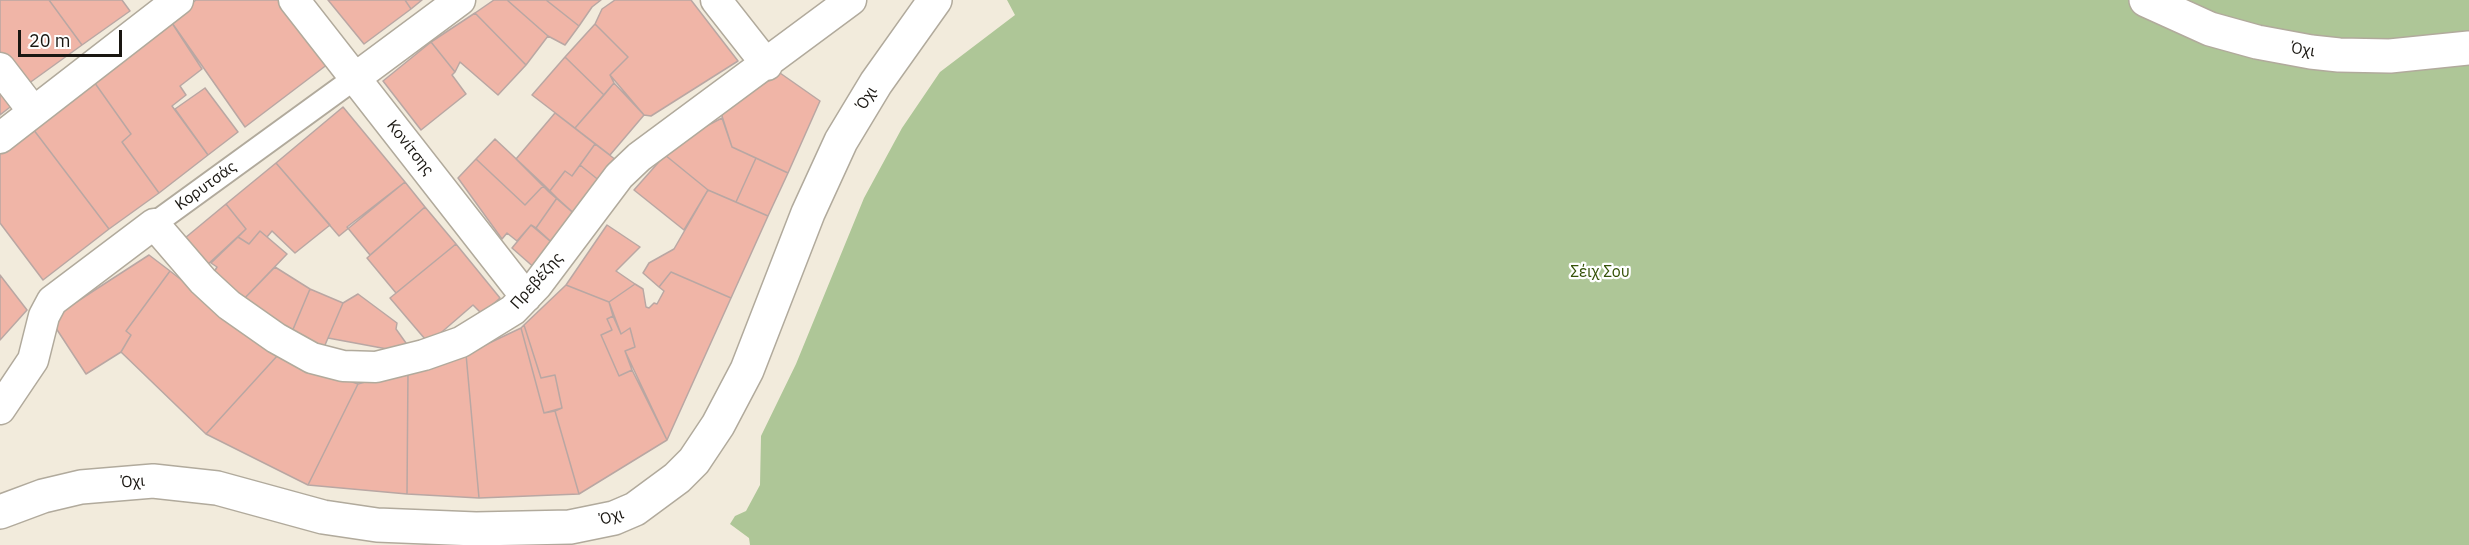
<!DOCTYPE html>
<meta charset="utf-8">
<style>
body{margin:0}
#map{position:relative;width:2469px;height:545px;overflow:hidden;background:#f2ebdc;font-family:"IBM Plex Sans",sans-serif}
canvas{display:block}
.scale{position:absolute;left:18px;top:30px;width:104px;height:27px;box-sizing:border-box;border:3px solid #1a1712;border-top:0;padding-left:8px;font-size:18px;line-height:21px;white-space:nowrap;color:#1a1712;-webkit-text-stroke:4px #fff;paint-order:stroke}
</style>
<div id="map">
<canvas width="2469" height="545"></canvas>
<div class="scale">20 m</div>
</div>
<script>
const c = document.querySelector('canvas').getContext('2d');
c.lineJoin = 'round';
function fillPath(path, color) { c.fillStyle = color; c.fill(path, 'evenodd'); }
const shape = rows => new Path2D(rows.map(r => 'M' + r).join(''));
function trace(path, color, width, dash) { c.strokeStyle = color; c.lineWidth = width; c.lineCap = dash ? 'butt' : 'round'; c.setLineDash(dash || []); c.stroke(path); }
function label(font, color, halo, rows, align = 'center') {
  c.font = font + ' "IBM Plex Sans",sans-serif'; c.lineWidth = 4.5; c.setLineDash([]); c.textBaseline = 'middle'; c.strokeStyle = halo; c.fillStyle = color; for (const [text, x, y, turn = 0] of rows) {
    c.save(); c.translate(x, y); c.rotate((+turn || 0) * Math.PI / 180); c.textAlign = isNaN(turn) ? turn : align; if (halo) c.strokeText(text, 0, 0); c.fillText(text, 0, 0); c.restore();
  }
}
fillPath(shape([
 [1007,0,2469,0,2469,545,750,545,749,538,730,524,735,516,746,511,760,485,761,436,796,364,864,198,902,128,940,72,1015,15]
]), '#aec697');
const building = shape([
 [0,0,49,0,82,45,21,89,0,59,0,0],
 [49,0,122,0,130,11,82,45,49,0],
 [196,0,280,0,328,64,245,127,170,20,196,0],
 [328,0,405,0,411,9,364,44,328,0],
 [405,0,422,0,411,9,405,0],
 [494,0,507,0,548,36,526,65,475,13,494,0],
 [507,0,546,0,579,26,565,45,548,36,507,0],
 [546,0,601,0,592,7,579,26,546,0],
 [615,0,691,0,738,61,651,116,644,115,610,75,628,57,595,24,602,9,615,0],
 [475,13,526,65,498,95,460,62,455,72,431,42,475,13],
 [170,20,202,69,180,86,186,95,172,106,208,155,159,193,122,142,131,134,92,79,170,20],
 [595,24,628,57,610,75,614,83,604,95,565,57,595,24],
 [431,42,455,72,452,75,466,94,421,130,383,81,431,42],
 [565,57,604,95,575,128,532,95,565,57],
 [780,73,820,101,788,173,732,147,721,113,780,73],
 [92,79,131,134,122,142,159,193,109,229,30,125,92,79],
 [614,83,644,115,610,155,575,128,614,83],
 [0,86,14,104,0,115,0,86],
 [205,88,238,132,208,155,175,109,205,88],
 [343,107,405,182,339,236,276,163,343,107],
 [555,113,595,144,572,176,565,171,549,192,516,159,555,113],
 [722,118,732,147,756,158,736,202,708,190,665,155,685,137,722,118],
 [30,125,109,229,43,280,0,223,0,148,30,125],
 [495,139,544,185,525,205,476,159,495,139],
 [595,144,616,160,601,182,580,165,595,144],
 [665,155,708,190,684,230,634,190,665,155],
 [756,158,788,173,768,216,736,202,756,158],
 [476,159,525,205,544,185,557,198,536,228,531,225,517,241,507,233,502,239,458,178,476,159],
 [276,163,330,225,295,253,272,231,267,237,260,231,249,244,238,237,246,229,226,204,276,163],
 [580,165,601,182,578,217,549,192,565,171,572,176,580,165],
 [405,182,425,207,370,255,347,227,405,182],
 [708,190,768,216,731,298,671,272,659,287,643,273,649,263,674,249,708,190],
 [557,198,578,217,557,247,536,228,557,198],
 [226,204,246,229,206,266,185,238,226,204],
 [425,207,456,244,396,293,367,258,425,207],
 [531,225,557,247,537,270,512,248,531,225],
 [607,225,640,247,616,271,635,284,609,302,566,285,607,225],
 [260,231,287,254,240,303,210,279,217,267,211,263,238,237,249,244,260,231],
 [456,244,500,298,482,314,473,305,436,337,425,339,390,298,456,244],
 [149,255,170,271,126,331,131,335,121,352,86,374,50,319,149,255],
 [275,267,310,289,291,334,240,303,275,267],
 [170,271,278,355,206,434,121,352,131,335,126,331,170,271],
 [671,272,731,298,667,440,625,351,635,347,630,328,621,334,609,302,635,284,643,289,646,307,649,308,654,303,657,304,664,291,659,287,671,272],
 [0,275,27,310,0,340,0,275],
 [566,285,609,302,613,316,607,319,612,330,601,335,619,376,632,370,667,440,579,494,555,411,562,408,555,375,541,378,524,325,566,285],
 [310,289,343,303,322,352,289,339,310,289],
 [358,294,397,323,396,329,406,343,398,351,328,338,343,303,358,294],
 [613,316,621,334,630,328,635,347,625,351,632,370,619,376,601,335,612,330,607,319,613,316],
 [524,325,541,378,555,375,562,408,544,413,521,328,524,325],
 [521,328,544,413,555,411,579,494,479,498,466,354,521,328],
 [466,354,479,498,407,494,408,370,466,354],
 [278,355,358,384,308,485,206,434,278,355],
 [408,370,407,494,308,485,358,384,408,370]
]);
fillPath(building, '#f0b5a7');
trace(building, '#b9a7a3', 1.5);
const pedestrian = shape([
 [154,224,355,78]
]);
const minor = shape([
 [294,0,526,297],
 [716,0,767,65],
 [0,68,33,111],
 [355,78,460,0],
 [0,138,178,0],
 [0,409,33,360,44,316,52,301,154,224,203,281,229,305,276,338,312,358,343,366,376,367,424,355,461,342,513,310,537,285,619,176,639,157,851,0]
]);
const secondary = shape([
 [2146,0,2210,29,2257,42,2311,52,2339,55,2390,56,2469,48],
 [0,512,43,496,81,487,153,481,217,488,323,517,377,525,476,529,570,527,614,518,635,509,677,478,694,461,718,425,747,370,808,213,841,141,876,83,935,0]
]);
trace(pedestrian, '#b1aa9c', 26);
trace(minor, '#b1aa9c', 33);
trace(secondary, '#b1aa9c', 36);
trace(pedestrian, '#fff', 22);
trace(minor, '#fff', 30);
trace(secondary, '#fff', 33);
label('16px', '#1a1712', '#fff', [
 ["Όχι",2303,50,9],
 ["Όχι",867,98,-59],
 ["Κονίτσης",410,148,52],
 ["Κορυτσάς",206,186,-36],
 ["Πρεβέζης",537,281,-48],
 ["Όχι",133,482,-4],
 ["Όχι",612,517,-18]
]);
label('16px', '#355208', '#fff', [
 ["Σέιχ Σου",1600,272]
]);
</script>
